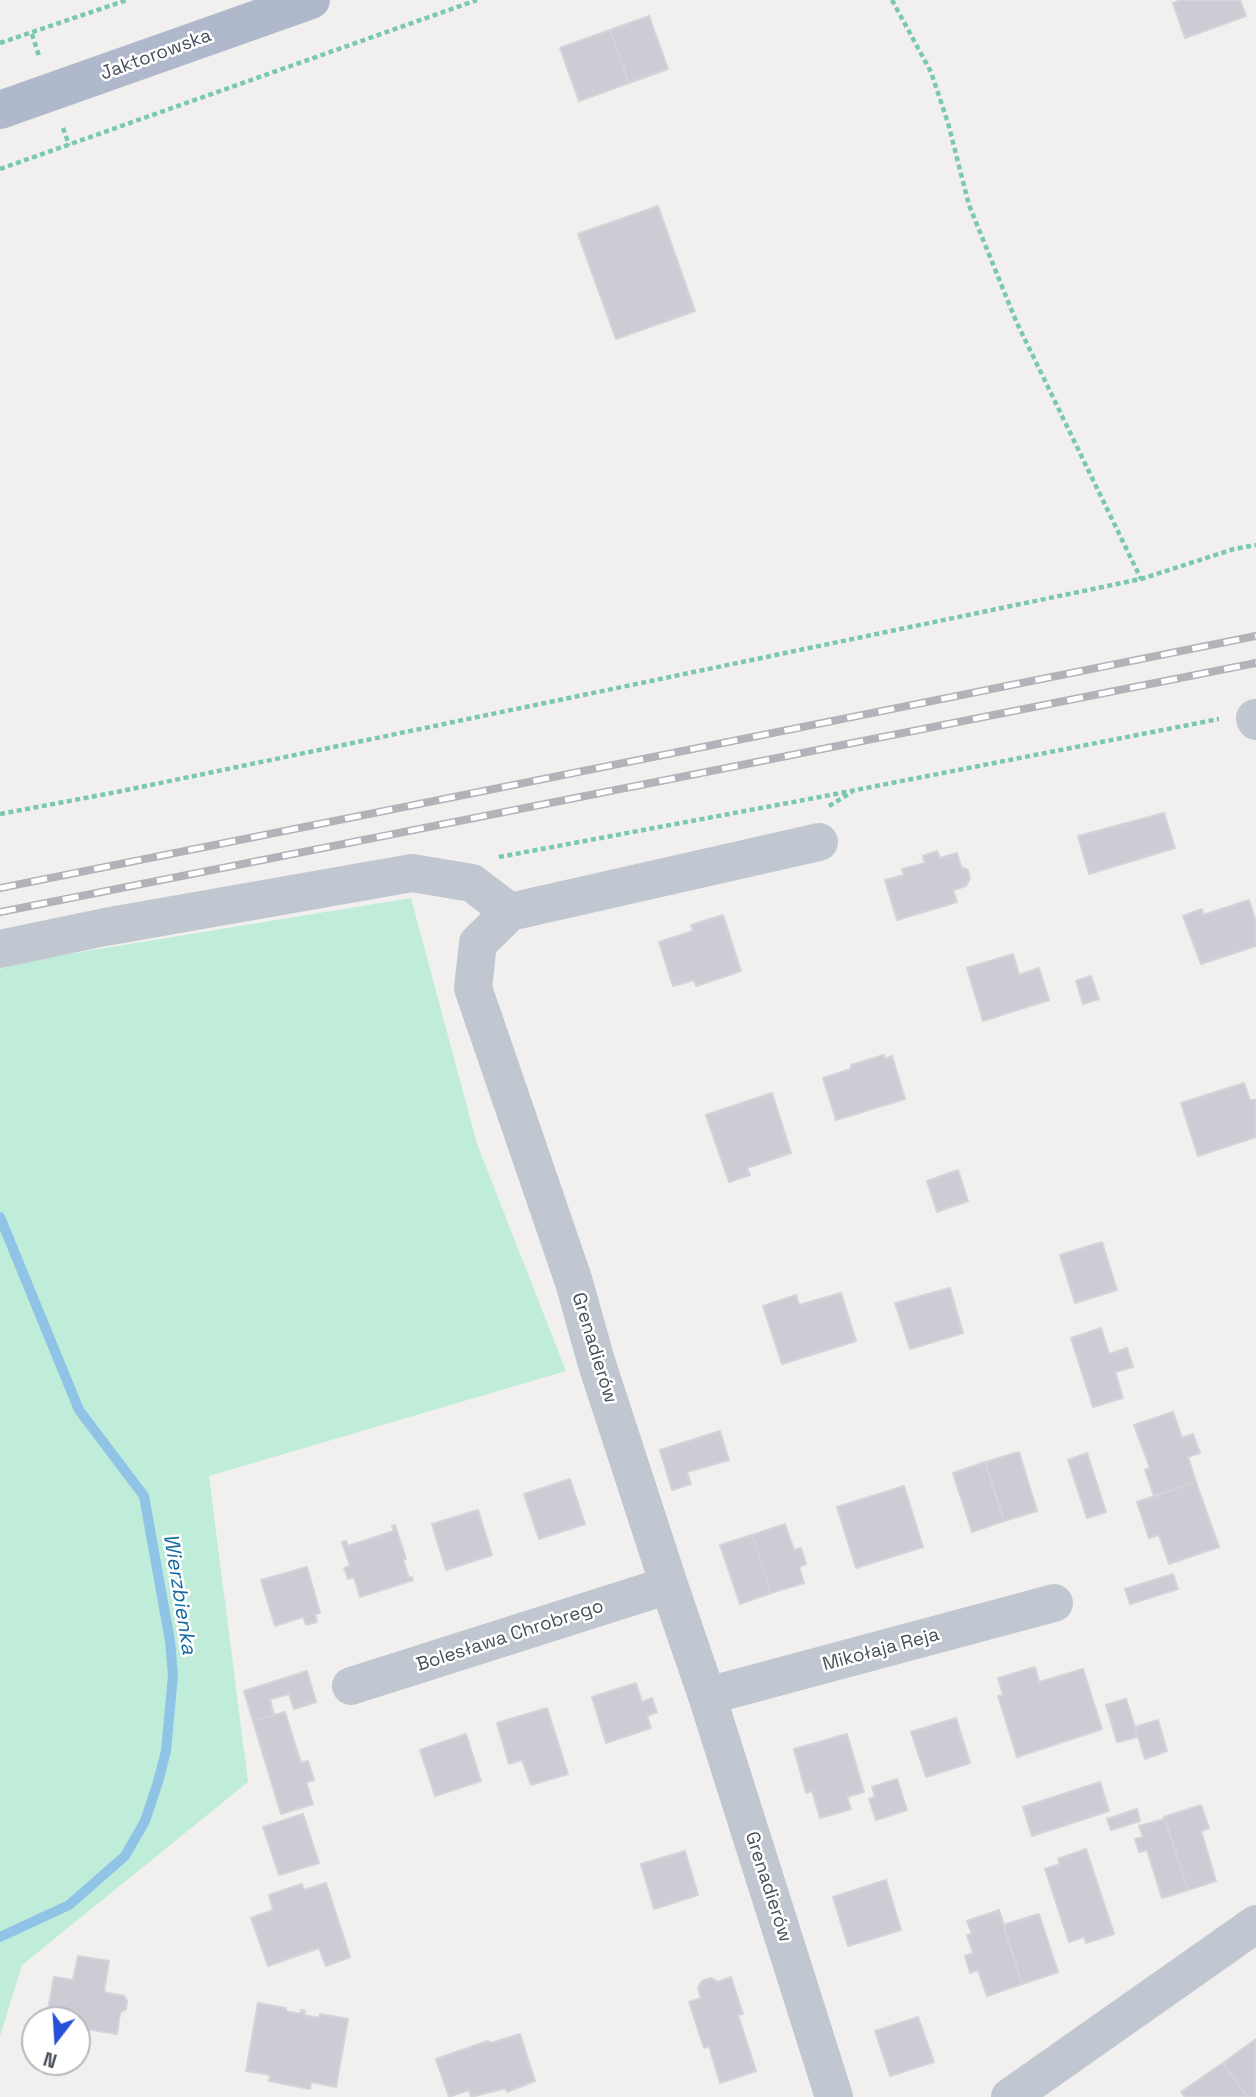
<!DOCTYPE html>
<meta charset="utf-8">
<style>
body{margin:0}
#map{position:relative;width:1256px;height:2097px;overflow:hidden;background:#f1f0ef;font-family:"Space Grotesk",sans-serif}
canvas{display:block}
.north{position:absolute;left:21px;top:2006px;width:70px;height:70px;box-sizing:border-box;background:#fff;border:2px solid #b6b9bd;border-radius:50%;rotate:197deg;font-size:19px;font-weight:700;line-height:28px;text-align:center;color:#484f5b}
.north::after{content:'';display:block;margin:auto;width:24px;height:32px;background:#2551d6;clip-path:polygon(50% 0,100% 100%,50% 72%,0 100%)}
</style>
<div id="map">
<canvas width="1256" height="2097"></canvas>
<div class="north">N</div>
</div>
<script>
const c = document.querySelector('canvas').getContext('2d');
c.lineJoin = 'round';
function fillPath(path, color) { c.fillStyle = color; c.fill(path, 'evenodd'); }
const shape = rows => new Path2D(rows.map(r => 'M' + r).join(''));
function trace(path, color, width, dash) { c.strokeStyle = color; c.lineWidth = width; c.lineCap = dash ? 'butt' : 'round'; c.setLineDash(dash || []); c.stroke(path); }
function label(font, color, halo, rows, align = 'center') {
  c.font = font + ' "Space Grotesk",sans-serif'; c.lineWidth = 5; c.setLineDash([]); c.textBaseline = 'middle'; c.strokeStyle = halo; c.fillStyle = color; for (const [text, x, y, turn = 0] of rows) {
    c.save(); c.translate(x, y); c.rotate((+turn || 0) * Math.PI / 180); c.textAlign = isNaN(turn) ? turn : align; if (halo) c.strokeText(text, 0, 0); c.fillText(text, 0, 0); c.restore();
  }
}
fillPath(shape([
 [411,898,477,1144,566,1371,209,1476,248,1782,22,1965,0,2036,0,969,38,959]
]), '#c0ecda');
trace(shape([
 [0,1217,79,1410,144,1496,170,1641,173,1675,166,1751,158,1782,145,1821,125,1856,69,1905,0,1937]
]), '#90c4e6', 10);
const building = shape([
 [1181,0,1240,0,1246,16,1185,38,1173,3,1181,0],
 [649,16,668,69,629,83,610,30,649,16],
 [610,30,629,83,579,101,560,48,610,30],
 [658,206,695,311,616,339,578,234,658,206],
 [1164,813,1175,848,1089,874,1078,836,1164,813],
 [937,851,940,858,957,853,961,867,968,870,970,878,966,886,953,890,957,902,897,920,885,880,904,875,902,869,925,863,923,856,937,851],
 [1249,900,1256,922,1256,946,1201,964,1183,916,1202,909,1203,915,1249,900],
 [723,915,741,971,696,986,694,980,673,986,659,942,693,931,691,925,723,915],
 [1013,954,1019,975,1039,968,1049,1000,983,1021,967,968,1013,954],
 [1091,976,1099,999,1083,1004,1076,981,1091,976],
 [884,1055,885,1059,892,1056,905,1099,836,1120,823,1078,851,1069,851,1065,884,1055],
 [1244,1083,1250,1100,1256,1100,1256,1137,1198,1156,1181,1103,1244,1083],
 [772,1093,791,1153,747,1168,750,1175,729,1182,706,1115,772,1093],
 [958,1170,968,1201,937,1212,927,1181,958,1170],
 [1102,1242,1117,1290,1075,1303,1060,1255,1102,1242],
 [950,1288,963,1333,910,1349,895,1303,950,1288],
 [841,1293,856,1341,782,1364,763,1306,796,1295,799,1305,841,1293],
 [1101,1328,1109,1354,1127,1348,1133,1367,1115,1372,1123,1398,1093,1407,1071,1338,1101,1328],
 [1173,1412,1182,1438,1193,1434,1200,1453,1188,1457,1196,1482,1154,1496,1145,1470,1150,1468,1134,1425,1173,1412],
 [720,1431,729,1460,687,1472,691,1484,672,1490,660,1450,720,1431],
 [1019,1452,1037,1511,1004,1521,985,1462,1019,1452],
 [1087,1453,1106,1512,1087,1518,1068,1460,1087,1453],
 [985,1462,1004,1521,972,1532,953,1473,985,1462],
 [570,1479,585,1524,539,1539,524,1494,570,1479],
 [1196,1482,1219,1547,1169,1564,1159,1535,1149,1538,1137,1502,1196,1482],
 [904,1486,923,1547,856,1568,837,1507,904,1486],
 [478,1510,492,1555,446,1570,432,1524,478,1510],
 [785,1524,794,1550,801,1548,806,1564,799,1567,804,1583,771,1593,752,1535,785,1524],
 [395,1525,406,1559,403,1560,409,1578,412,1577,413,1580,360,1597,354,1577,348,1579,344,1568,350,1566,342,1542,346,1541,348,1546,394,1531,392,1526,395,1525],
 [752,1535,771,1593,740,1604,720,1545,752,1535],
 [307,1567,320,1613,315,1614,317,1622,306,1625,303,1617,275,1626,261,1580,307,1567],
 [1173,1574,1178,1589,1130,1604,1125,1589,1173,1574],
 [1035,1667,1039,1682,1083,1669,1102,1729,1017,1757,998,1696,1003,1695,998,1678,1035,1667],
 [307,1671,316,1702,294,1709,289,1694,278,1697,270,1699,274,1715,253,1721,244,1691,307,1671],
 [636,1683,642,1702,652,1698,657,1712,647,1716,651,1728,606,1743,592,1697,636,1683],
 [1126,1699,1138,1737,1117,1742,1106,1705,1126,1699],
 [547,1708,568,1774,531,1785,522,1760,509,1764,497,1723,547,1708],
 [285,1712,301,1763,308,1761,314,1780,306,1782,313,1804,281,1814,253,1721,285,1712],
 [956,1718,970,1763,926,1777,911,1732,956,1718],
 [1158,1720,1167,1751,1145,1759,1135,1727,1158,1720],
 [466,1734,481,1781,435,1796,420,1750,466,1734],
 [847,1734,864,1792,847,1797,851,1809,820,1818,812,1791,806,1793,794,1749,847,1734],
 [897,1779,907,1810,876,1820,869,1799,875,1797,872,1787,897,1779],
 [1100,1782,1109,1811,1032,1836,1023,1807,1100,1782],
 [1201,1805,1209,1828,1201,1831,1216,1881,1188,1890,1164,1817,1201,1805],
 [1137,1809,1140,1821,1111,1830,1107,1819,1137,1809],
 [303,1814,319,1863,279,1875,263,1827,303,1814],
 [1165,1819,1188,1890,1162,1898,1147,1850,1139,1852,1135,1839,1143,1837,1139,1826,1165,1819],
 [1086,1849,1114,1934,1086,1943,1084,1937,1069,1942,1045,1869,1060,1864,1058,1859,1086,1849],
 [685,1851,698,1895,654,1909,641,1864,685,1851],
 [886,1880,901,1930,848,1946,833,1897,886,1880],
 [326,1883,350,1957,326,1966,319,1948,268,1966,251,1918,273,1910,269,1895,302,1884,304,1890,326,1883],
 [999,1910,1022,1984,987,1996,978,1970,970,1973,965,1956,973,1953,967,1935,972,1934,967,1921,999,1910],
 [1039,1914,1058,1972,1022,1984,1003,1925,1039,1914],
 [78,1956,109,1961,104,1992,124,1996,127,2001,126,2009,120,2013,117,2034,86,2029,84,2038,77,2037,77,2020,66,2020,66,2018,47,2015,54,1977,73,1980,78,1956],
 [731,1977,743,2014,738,2015,756,2071,720,2083,709,2046,704,2048,689,2002,701,1998,698,1988,702,1981,711,1978,718,1982,731,1977],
 [258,2003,286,2008,286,2011,301,2014,301,2010,305,2011,304,2015,319,2018,320,2014,348,2019,336,2087,311,2082,310,2089,269,2081,270,2075,246,2071,258,2003],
 [918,2017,934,2062,890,2076,875,2031,918,2017],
 [520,2034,535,2081,507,2092,506,2088,471,2097,469,2090,449,2097,436,2059,488,2041,491,2043,520,2034],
 [1256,2039,1256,2097,1247,2097,1223,2063,1256,2039],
 [1223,2063,1247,2097,1185,2097,1181,2092,1223,2063]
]);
fillPath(building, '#cccdd4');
trace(building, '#d3d4da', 2);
trace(shape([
 [892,0,931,72,948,123,969,205,1016,321,1141,579],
 [32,34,39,56],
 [0,43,127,0],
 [63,128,69,145],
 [0,169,477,0],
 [829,806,852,792],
 [0,814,117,792,1141,579,1234,549,1256,545],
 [499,857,820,797,1219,719]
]), '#7ac8b0', 4.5, [5, 3.5]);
trace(shape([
 [1255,718,1256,721],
 [819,842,510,912,478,943,473,988,574,1282,596,1361,669,1585,707,1696,834,2097],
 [0,949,105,927,412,873,472,883,510,912],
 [351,1686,669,1585],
 [707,1696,1054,1603],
 [1010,2097,1256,1924]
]), '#c0c7d0', 38);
trace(shape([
 [0,110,311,0]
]), '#b0b9cc', 38);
const rail = shape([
 [0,888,1256,636],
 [0,912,1256,663]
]);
trace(rail, '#b2b3b9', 8);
trace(rail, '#fff', 5, [16]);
label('19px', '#484f5b', '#fff', [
 ["Jaktorowska",156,55,-20],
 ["Grenadierów",594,1348,73],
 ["Bolesława Chrobrego",510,1636,-18],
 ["Mikołaja Reja",881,1650,-15],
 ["Grenadierów",768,1887,72]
]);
label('italic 21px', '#1569a1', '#fff', [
 ["Wierzbienka",179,1594,81]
]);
</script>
